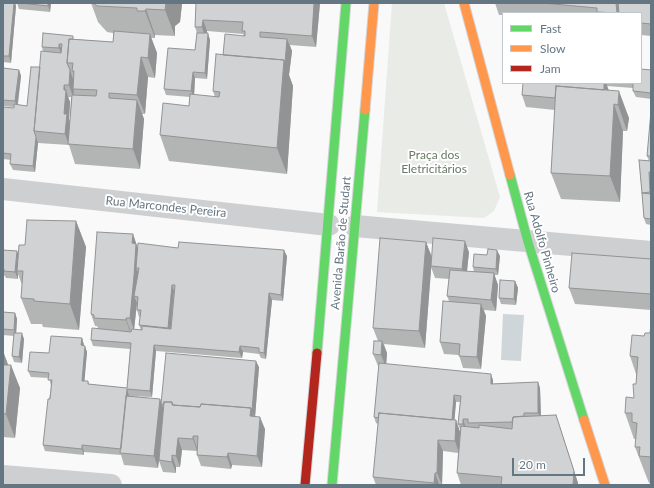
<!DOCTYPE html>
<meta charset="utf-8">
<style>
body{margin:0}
#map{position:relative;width:654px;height:488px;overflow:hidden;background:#f9f9f9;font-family:Lato,sans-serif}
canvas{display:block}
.frame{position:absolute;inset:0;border:4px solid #657683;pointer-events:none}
.legend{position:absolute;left:502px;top:12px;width:140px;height:72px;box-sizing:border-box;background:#fff;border:1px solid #c1c8cd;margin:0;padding:5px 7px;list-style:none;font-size:12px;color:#657683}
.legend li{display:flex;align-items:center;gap:8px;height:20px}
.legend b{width:20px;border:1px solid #c1c8cd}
.scale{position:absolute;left:512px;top:458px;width:73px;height:18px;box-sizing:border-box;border:2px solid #657683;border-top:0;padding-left:5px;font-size:12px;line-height:14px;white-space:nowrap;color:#657683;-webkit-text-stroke:3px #fff;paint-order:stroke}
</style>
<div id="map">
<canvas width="654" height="488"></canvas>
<div class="frame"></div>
<ul class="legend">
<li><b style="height:5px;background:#63d668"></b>Fast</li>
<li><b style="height:5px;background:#ff974d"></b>Slow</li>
<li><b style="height:5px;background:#b3261e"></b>Jam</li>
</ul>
<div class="scale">20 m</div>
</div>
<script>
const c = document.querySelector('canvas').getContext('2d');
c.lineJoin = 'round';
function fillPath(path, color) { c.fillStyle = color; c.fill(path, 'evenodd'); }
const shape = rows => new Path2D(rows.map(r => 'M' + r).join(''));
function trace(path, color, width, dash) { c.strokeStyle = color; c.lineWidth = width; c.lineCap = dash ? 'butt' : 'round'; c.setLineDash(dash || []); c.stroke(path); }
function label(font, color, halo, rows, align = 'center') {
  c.font = font + ' Lato,sans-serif'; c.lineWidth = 4; c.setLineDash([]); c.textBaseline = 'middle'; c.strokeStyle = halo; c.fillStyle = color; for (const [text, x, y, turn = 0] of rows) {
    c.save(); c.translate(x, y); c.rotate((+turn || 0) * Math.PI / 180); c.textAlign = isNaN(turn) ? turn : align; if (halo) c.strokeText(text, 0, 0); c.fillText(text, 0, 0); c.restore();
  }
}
fillPath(shape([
 [392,3,444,3,500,197,494,211,484,218,377,212]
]), '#e8ebe6');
fillPath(shape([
 [503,314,524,315,521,361,501,360]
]), '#ced6d9');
const fast = shape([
 [510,175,528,242,584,420],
 [317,353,346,3],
 [332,485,365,110]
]);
const slow = shape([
 [464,3,510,175],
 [365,110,374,3],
 [584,420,605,485]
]);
const jam = shape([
 [305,485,317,353]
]);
trace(fast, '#d5d6d7', 11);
trace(slow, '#d5d6d7', 11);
trace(jam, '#d5d6d7', 11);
trace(shape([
 [3,189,329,225],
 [355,226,651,252],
 [3,476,111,485]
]), '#cecfd0', 22);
trace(fast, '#63d668', 9);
trace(slow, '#ff974d', 9);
trace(jam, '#b3261e', 9);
fillPath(shape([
 [3,3,15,3,16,6,11,63,3,62],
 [17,3,51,3,50,12,19,9],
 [91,3,181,3,182,4,180,22,175,26,175,36,155,35,155,38,151,38,157,53,155,78,148,77,145,114,142,114,144,119,140,169,75,164,69,145,38,143,35,172,13,170,10,164,11,160,3,159,3,107,14,108,14,107,3,106,3,68,19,70,21,76,18,105,27,106,40,67,43,51,42,47,74,39,113,42,113,33,107,32,98,22],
 [68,97,71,97,70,122,69,119,70,102],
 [196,3,320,3,316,47,290,45,292,51,289,75,293,86,287,174,169,161,160,135,189,106,190,97,166,95,164,89,195,50,197,33,195,27],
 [207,31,243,34,244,36,223,55,213,91,215,97,194,95,195,78,207,79,210,40,207,33],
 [495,3,651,3,651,36,641,35,641,13,503,13,503,15,499,15],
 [651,70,651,99,636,97,633,91,633,88,607,86,609,91,629,118,627,131,623,131,620,202,561,199,551,173,555,110,526,107,522,95,523,83,641,83],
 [651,111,651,225,646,224,644,218,639,160,649,161,647,156],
 [76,221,86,247,79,330,43,327,42,324,31,324,21,298,22,285,18,274,18,279,6,278,5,276,3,275,3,250,17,251,18,254,25,245],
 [133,234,138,249,178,248,287,256,283,301,272,300,266,359,261,358,259,354,243,352,242,358,156,351,152,397,129,396,160,399,163,409,161,404,259,367,255,416,265,429,262,467,232,465,231,469,201,466,197,455,197,451,182,450,180,467,176,467,176,473,163,472,159,461,158,468,124,465,121,455,84,452,84,455,45,451,43,445,51,386,49,378,31,377,28,371,49,353,82,338,84,346,87,352,84,381,88,381,89,384,127,388,130,349,93,346,91,340,98,328,97,326,95,326,91,314],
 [137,303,138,303,137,310,139,317,140,317,139,325,141,330,134,330],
 [426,242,432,257,469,252,467,271,474,272,473,267,500,256,498,275,494,275,498,285,496,311,484,310,486,316,481,369,463,368,459,355,444,354,440,342,449,301,447,296,449,279,435,278,431,267,425,348,384,344,387,353,386,364,493,380,493,384,538,382,540,388,541,416,556,415,578,483,578,485,461,485,457,473,458,453,443,451,442,485,376,485,373,477,378,424,376,423,374,417,379,366,378,366,373,354,378,341,373,328],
 [456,402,460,402,458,424,460,429,460,432,456,420,454,420],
 [651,259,651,310,575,304,569,288],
 [515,281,518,288,516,305,501,304,499,298],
 [3,312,15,313,17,319,16,333,24,339,22,363,14,362,12,356,14,336,3,335],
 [651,324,651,483,649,483,645,473,635,447,636,439,634,439,625,413,634,398,636,384,636,374,630,356,644,336,650,333],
 [3,351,8,365,20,388,15,438,3,437,3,440]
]), '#b3b5b5');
fillPath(shape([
 [14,3,15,3,16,6,11,63,9,56],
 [48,3,51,3,50,12,48,6],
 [166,3,181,3,182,4,180,22,175,26,175,36,165,10],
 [314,3,320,3,316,47,312,36],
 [616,3,622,3,623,13,617,13],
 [146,9,155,35,155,38,145,11],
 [203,20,207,31,206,39,202,27],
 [208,33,210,40,207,79,205,73],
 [150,34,157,53,155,78,148,58],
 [287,39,292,51,289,75,293,86,287,174,277,148,284,60],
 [59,44,64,55,63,59,59,48],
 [141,57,148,77,145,114,137,95],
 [19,70,21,76,17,108,15,101],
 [70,70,74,82,73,89,74,91,73,97,69,85],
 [193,72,195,78,194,97,191,91],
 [604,83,606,83,609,91,604,96],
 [64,85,70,102,69,119,71,125,69,145,65,134,64,114],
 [619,91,629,118,627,131,618,105],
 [137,100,144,119,140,169,133,149],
 [614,104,623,131,620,202,610,176],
 [36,137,38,143,35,172,33,166],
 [649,172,651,179,651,194,650,192],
 [76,221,86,247,79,330,70,304],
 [133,234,140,255,136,268,139,274,134,296,137,303,134,330,130,318,132,243],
 [465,241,469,252,466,280,462,269],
 [426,242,432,258,425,348,419,331],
 [284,250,287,256,283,301,281,295],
 [497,250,500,256,498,275,496,269],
 [17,251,19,257,17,271,18,274,18,279,15,272],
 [494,273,498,285,496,311,491,300],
 [515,281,518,288,516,305,514,299],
 [172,285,174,291,170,334,168,328],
 [269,293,272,300,266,359,264,353],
 [481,304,486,316,481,369,477,357],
 [15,313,17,319,16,336,14,330],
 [126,318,130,330,130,332,126,320],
 [22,333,24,339,22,363,19,357],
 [82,338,84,345,84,351,81,345],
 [382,341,387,353,386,367,381,355],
 [154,345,156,351,152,397,150,391],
 [85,346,87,352,84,387,82,381],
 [240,346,243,352,242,358,239,352],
 [3,351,10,370,3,375],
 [256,361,259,367,255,418,252,411],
 [11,365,20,388,15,438,6,414],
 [491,374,493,380,493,390,491,384],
 [538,382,540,388,541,419,538,413],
 [127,389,129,396,124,454],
 [454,395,456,402,454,427,452,421],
 [160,399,164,410,158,468,154,456],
 [251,408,255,420,250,416],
 [556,415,578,483,578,485,573,485],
 [260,417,265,429,262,467,257,456],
 [463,419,465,425,465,430,463,424],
 [456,420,460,432,459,453,455,441],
 [193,436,197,448,197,451,193,439],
 [178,438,182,450,180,467,176,456],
 [438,440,443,451,442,485,437,473],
 [82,445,84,452,84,455,82,449],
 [228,453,232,465,231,469,227,457],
 [172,455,176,467,176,473,172,462],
 [435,473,439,484,439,485,435,485,434,483]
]), '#929394');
const building = shape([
 [3,3,14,3,9,56,3,56,3,3],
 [21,3,48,3,48,6,21,3],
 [94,3,166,3,165,10,146,9,145,11,137,11,137,8,97,6,94,3],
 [196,3,314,3,312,36,260,32,260,37,287,39,285,63,284,60,223,55,225,34,245,36,245,31,242,31,243,22,203,20,202,27,195,27,196,3],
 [542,3,616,3,617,13,597,12,597,8,542,3],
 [618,3,651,3,651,24,641,23,641,13,619,13,618,3],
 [114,31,150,34,148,58,141,57,137,95,109,93,109,98,137,100,133,149,68,144,72,95,96,96,97,90,73,89,74,71,72,71,73,63,67,63,69,39,113,42,114,31],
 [43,33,73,36,73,39,69,39,67,63,70,70,69,85,64,85,64,90,66,90,64,114,67,114,65,134,34,131,41,51,61,53,62,44,59,44,59,48,42,47,43,33],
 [197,33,208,33,205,73,193,72,191,91,164,89,168,48,195,50,197,33],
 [216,54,284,60,277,148,160,135,163,103,189,106,190,94,219,97,220,92,213,91,216,54],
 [31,67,40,67,34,131,36,137,33,166,10,164,11,154,3,153,3,107,14,108,14,104,27,106,31,67],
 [3,68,19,70,15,101,3,100,3,68],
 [641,69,651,70,651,93,633,91,633,83,641,83,641,69],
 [523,83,604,83,604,90,556,86,555,98,522,95,523,83],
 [556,86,619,91,618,105,614,104,610,176,551,173,556,86],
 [651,111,651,156,647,156,651,111],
 [639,160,651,161,651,172,649,172,650,192,642,193,639,160],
 [642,193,651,194,651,219,644,218,642,193],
 [27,220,76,221,70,304,34,301,34,299,21,298,23,271,17,271,19,245,25,245,27,220],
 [97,232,133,234,132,243,136,244,134,276,130,318,126,318,126,320,94,318,94,315,91,314,97,232],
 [380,238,426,242,419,331,373,328,380,238],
 [433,238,465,241,462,269,431,266,433,238],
 [179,242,284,250,281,295,269,293,264,353,259,352,259,348,240,346,239,352,154,345,150,391,127,389,121,449,82,445,82,449,43,445,48,399,50,399,52,380,48,380,49,373,28,371,30,352,49,353,51,336,82,338,81,345,85,346,82,381,88,381,88,384,127,388,131,343,91,340,92,328,131,332,132,329,142,330,142,326,171,329,175,285,172,285,168,328,139,325,141,310,137,310,138,297,134,296,139,268,136,268,138,243,178,248,179,242],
 [488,249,497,250,496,269,473,267,474,254,487,255,488,249],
 [3,250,17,251,15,272,4,271,4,269,3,269,3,250],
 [572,253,651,259,651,294,569,288,572,253],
 [450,270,494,273,491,300,447,296,450,270],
 [500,280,515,281,514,299,499,298,500,280],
 [443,301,481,304,477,357,459,356,460,344,440,342,443,301],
 [3,312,15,313,14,330,3,329,3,312],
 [651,324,651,457,639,456,640,447,635,447,637,423,632,422,632,413,625,413,626,397,634,398,633,384,636,384,638,357,630,356,632,335,644,336,645,333,650,333,651,324],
 [14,333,22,333,19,357,12,356,14,333],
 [374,341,382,341,381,355,373,354,374,341],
 [166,353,256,361,252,411,251,408,201,404,200,407,173,405,172,402,164,402,164,404,161,404,166,353],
 [379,363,491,374,491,384,538,382,538,413,524,413,524,416,513,417,512,422,468,423,468,419,463,419,463,424,458,424,461,396,454,395,452,420,379,413,378,418,374,417,379,363],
 [3,365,11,365,6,414,3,414,3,365],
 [126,396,160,399,154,456,120,453,126,396],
 [164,402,172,402,172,405,200,407,201,404,251,408,250,416,260,417,257,456,228,453,227,457,197,455,198,436,193,436,193,439,178,438,176,456,172,455,172,462,159,460,164,402],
 [379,413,456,420,455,441,438,440,437,473,435,473,434,483,373,477,379,413],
 [556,415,574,471,573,485,501,485,502,477,457,473,461,426,479,428,479,425,512,429,513,417,556,415]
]);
fillPath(building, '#d0d2d3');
trace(building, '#929394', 1);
label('12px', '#687a64', '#fff', [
 ["Praça dos",434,155],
 ["Eletricitários",434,169]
]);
label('12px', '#657683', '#fff', [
 ["Rua Marcondes Pereira",166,207,6],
 ["Rua Adolfo Pinheiro",542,242,74],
 ["Avenida Barão de Studart",341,243,-85]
]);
</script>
